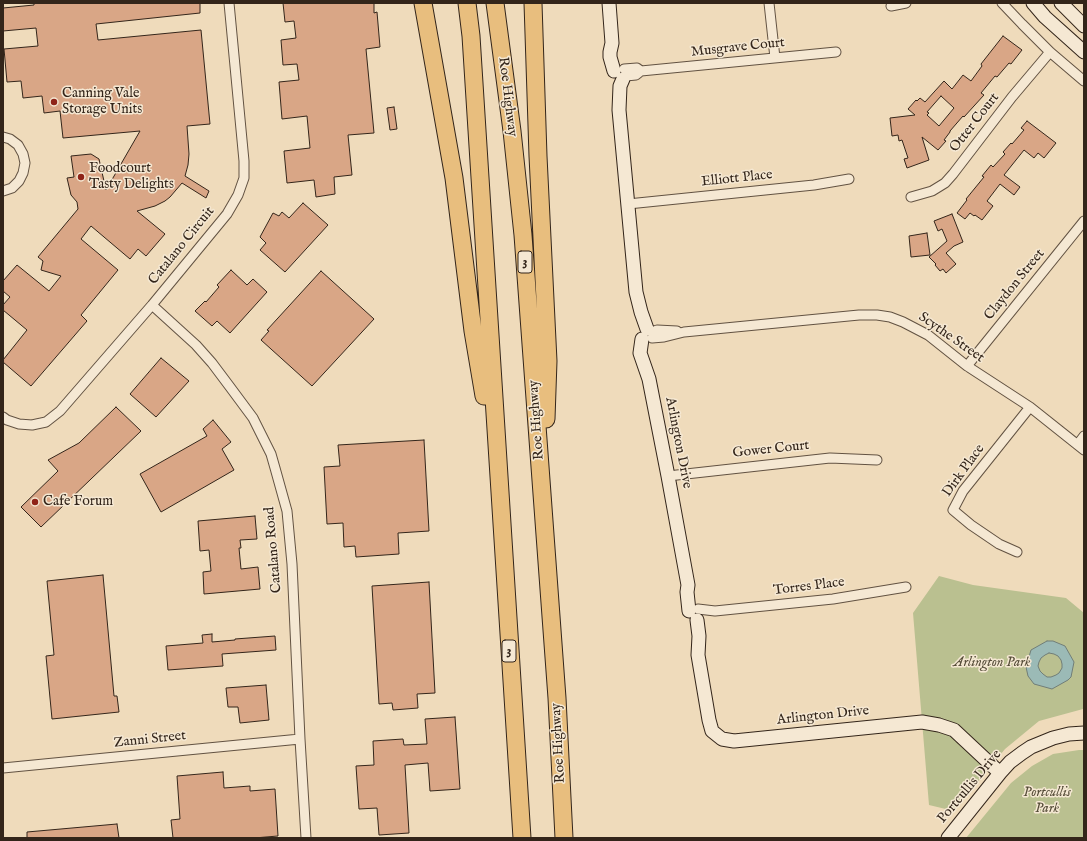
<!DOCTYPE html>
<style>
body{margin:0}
#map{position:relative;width:1087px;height:841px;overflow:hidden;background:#efdbbb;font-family:"IM FELL English",serif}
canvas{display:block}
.frame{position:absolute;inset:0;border:4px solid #33251a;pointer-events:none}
</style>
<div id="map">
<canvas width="1087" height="841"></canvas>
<div class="frame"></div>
</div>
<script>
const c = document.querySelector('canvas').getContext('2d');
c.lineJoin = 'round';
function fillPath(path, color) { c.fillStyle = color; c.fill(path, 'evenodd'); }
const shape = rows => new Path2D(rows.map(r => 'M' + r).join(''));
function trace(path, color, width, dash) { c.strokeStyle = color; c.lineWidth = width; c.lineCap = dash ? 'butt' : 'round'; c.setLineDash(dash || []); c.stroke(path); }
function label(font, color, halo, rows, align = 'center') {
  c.font = font + ' "IM FELL English",serif'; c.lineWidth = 3; c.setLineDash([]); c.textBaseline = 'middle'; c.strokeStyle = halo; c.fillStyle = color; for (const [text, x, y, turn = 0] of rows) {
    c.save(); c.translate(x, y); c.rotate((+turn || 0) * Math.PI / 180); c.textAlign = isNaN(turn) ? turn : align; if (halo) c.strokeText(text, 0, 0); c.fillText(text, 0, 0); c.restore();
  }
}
fillPath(shape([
 [939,576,973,585,1066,598,1084,613,1084,708,1083,709,1039,721,1005,749,954,811,929,805,913,613],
 [1079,750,1084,750,1084,838,966,838,1011,783,1032,766,1053,754]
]), '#bac090');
const water = shape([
 [1047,641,1053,641,1065,646,1074,662,1071,677,1068,680,1052,689,1034,684,1028,676,1026,667,1031,650,1047,641],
 [1049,653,1054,654,1058,656,1061,660,1062,664,1062,668,1059,673,1056,675,1051,677,1047,677,1043,674,1040,671,1038,666,1039,662,1041,658,1045,655,1049,653]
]);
fillPath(water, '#9bbab6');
trace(water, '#717e78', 1);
const building = shape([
 [34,3,200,3,200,13,96,24,98,40,201,30,210,124,187,126,189,154,188,165,185,176,209,191,206,198,182,183,170,197,165,201,155,206,137,211,165,234,146,256,138,249,130,259,91,226,81,239,118,270,81,315,87,321,31,386,3,362,3,360,27,330,3,310,3,305,10,297,3,291,3,281,17,265,49,291,61,276,41,270,43,261,38,257,78,209,77,202,71,195,67,178,74,177,71,156,91,154,99,159,106,190,140,131,63,138,60,111,44,113,42,96,23,98,21,81,7,82,4,49,38,46,36,28,3,31,3,8,34,5,34,3],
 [283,3,374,3,374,13,377,12,380,47,366,49,374,133,348,135,352,175,334,177,335,194,316,197,314,180,287,183,284,151,310,148,307,116,282,119,279,82,299,80,297,64,283,65,281,40,296,38,294,21,285,22,283,3],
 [1003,36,1022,50,1011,64,1009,63,997,77,995,76,981,93,984,95,964,117,963,116,950,131,950,132,944,140,946,141,938,150,922,137,929,160,907,168,904,159,908,158,902,140,899,141,898,135,892,136,890,118,915,115,908,109,916,100,917,101,920,98,925,102,944,81,952,89,963,75,971,81,982,66,981,64,1003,36],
 [941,96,954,108,939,126,927,115,929,113,927,112,941,96],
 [394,107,397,129,390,130,387,108,394,107],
 [1027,121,1056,143,1044,158,1038,153,1034,158,1024,150,1004,175,1020,187,1014,195,1000,184,987,201,993,206,982,220,975,215,974,216,970,213,965,219,957,213,967,200,966,199,984,177,982,176,991,165,993,167,1005,154,1003,152,1011,143,1012,144,1024,130,1021,128,1027,121],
 [303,203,328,225,285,272,260,250,266,243,260,237,273,213,279,216,282,212,289,218,303,203],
 [952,214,963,242,954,246,946,253,956,264,946,273,943,269,940,271,935,265,936,264,929,257,947,241,942,229,938,231,934,221,952,214],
 [927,233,930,255,911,257,909,236,927,233],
 [231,270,247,285,253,279,267,292,230,333,217,321,212,326,195,311,205,301,206,302,219,287,217,285,231,270],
 [321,271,374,319,312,386,261,340,269,331,267,330,321,271],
 [161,358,189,381,156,417,130,394,161,358],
 [116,407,141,431,41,527,21,507,58,471,48,460,79,443,116,407],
 [213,420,231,442,222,449,234,470,161,512,140,474,207,436,203,429,213,420],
 [424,440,429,531,398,533,399,554,356,557,355,546,344,547,343,523,327,524,324,467,340,466,338,445,424,440],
 [255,516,257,539,240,540,241,548,239,548,241,569,258,567,260,589,204,594,203,572,211,571,209,550,200,551,198,521,255,516],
 [103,575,114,696,117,696,119,712,52,719,46,656,54,655,47,581,103,575],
 [429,582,435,693,417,694,418,708,393,710,392,703,379,704,372,586,429,582],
 [212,634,212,642,235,640,235,639,275,636,276,650,222,654,223,666,168,670,166,646,203,643,202,635,212,634],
 [266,685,269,720,240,723,238,707,228,707,226,688,266,685],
 [455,717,460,789,430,791,428,763,405,765,409,833,379,835,377,808,359,809,356,766,374,765,373,741,403,739,404,745,427,744,425,719,455,717],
 [223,772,224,788,250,786,250,791,275,789,278,836,254,838,173,838,171,820,180,819,177,776,223,772],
 [117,824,119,838,27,838,27,832,117,824]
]);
fillPath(building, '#d9a686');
trace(building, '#33251a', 1);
const street = shape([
 [769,3,775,58],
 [1002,3,1022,24,1050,52,1084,81],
 [891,6,906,3],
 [624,69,637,68,641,71,636,75,626,76],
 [641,71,836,52],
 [3,137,10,139,18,145,23,154,25,163,23,173,19,181,12,188,3,191],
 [911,197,932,191,945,183,953,174,1012,97,1050,52],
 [628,204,814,185,849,179],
 [152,305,196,345,212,363,230,387,253,418,271,454,275,468,287,511,292,564,300,739,306,838],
 [652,332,657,330,677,331],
 [652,338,664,337,684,332,859,315,877,315,890,317,903,322,928,335,967,366,1030,407,1084,450],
 [967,366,1084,221],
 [3,417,7,420,19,424,32,425,46,422,60,411,152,305,227,214,238,195,244,178,244,161,229,3],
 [1078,444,1084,436],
 [668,476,830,458,877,460],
 [1017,552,999,544,971,525,953,510,963,491,1030,407],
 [698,609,715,611,833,599,906,587],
 [3,768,300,739]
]);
const secondary = shape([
 [609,3,612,43,610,52,610,57,614,71],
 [1033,3,1045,17,1084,52],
 [1061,3,1084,26],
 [623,79,620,86,619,110,636,292,641,312,647,329],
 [642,339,640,353,649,379,668,476,688,585,687,592,689,611],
 [697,620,699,636,698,655,709,720,712,731,722,739,734,741,922,722,939,725,954,730,1000,773],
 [948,838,1000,773,1010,762,1022,753,1031,747,1053,738,1069,734,1084,733]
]);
const highway = shape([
 [423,3,454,178,473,331,484,396],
 [467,3,471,36,522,838],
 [495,3,512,131,523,235,557,698,564,838],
 [533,3,538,156,548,361,546,419]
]);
trace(street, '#625242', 11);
trace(secondary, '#33251a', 15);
trace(highway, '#33251a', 19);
trace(street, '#f5e8d3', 9);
trace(secondary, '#f5e8d3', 13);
trace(highway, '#e8be7e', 17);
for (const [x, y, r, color] of [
 [54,102,4,"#8f2418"],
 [81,177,4,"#8f2418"],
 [35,502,4,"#8f2418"]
]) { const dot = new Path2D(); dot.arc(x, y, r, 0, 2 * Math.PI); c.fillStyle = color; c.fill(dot); trace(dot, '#f5e8d3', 1.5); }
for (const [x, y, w] of [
 [525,262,14],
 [509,651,14]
]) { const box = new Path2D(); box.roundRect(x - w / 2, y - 11, w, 22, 3); c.fillStyle = '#f5e8d3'; c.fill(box); trace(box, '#33251a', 1); }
label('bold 13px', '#33251a', null, [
 ["3",525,262],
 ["3",509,651]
]);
label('14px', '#33251a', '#f5e8d3', [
 ["Musgrave Court",738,48,-6],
 ["Roe Highway",507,97,83],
 ["Otter Court",975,123,-52],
 ["Elliott Place",737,179,-6],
 ["Catalano Circuit",182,246,-51],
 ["Claydon Street",1015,285,-51],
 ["Scythe Street",951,338,35],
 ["Roe Highway",537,420,-94],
 ["Arlington Drive",678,443,79],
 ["Gower Court",771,450,-6],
 ["Dirk Place",964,471,-54],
 ["Catalano Road",274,550,-95],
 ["Torres Place",809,587,-7],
 ["Arlington Drive",823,716,-6],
 ["Zanni Street",150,740,-6],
 ["Roe Highway",559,743,-93],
 ["Portcullis Drive",970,787,-50]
]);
label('14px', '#33251a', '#f5e8d3', [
 ["Canning Vale",62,94],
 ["Storage Units",62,110],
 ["Foodcourt",89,169],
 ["Tasty Delights",89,185],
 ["Cafe Forum",43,502]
], 'left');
label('italic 14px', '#554c38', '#f5e8d3', [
 ["Arlington Park",992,663],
 ["Portcullis",1047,793],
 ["Park",1047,809]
]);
</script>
